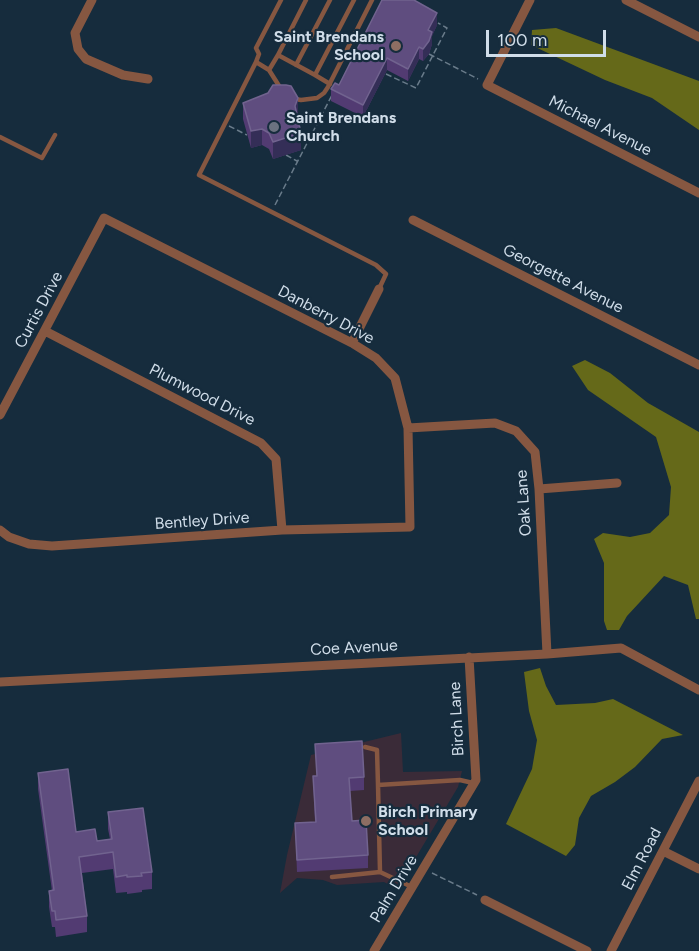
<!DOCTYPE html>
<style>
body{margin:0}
#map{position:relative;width:699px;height:951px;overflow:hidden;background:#162c3d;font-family:Figtree,sans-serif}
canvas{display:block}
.scale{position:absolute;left:486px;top:30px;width:120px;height:27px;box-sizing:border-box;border:3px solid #d0dde9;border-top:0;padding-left:8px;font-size:18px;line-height:21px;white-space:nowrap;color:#d0dde9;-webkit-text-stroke:4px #162c3d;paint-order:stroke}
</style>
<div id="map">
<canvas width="699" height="951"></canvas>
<div class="scale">100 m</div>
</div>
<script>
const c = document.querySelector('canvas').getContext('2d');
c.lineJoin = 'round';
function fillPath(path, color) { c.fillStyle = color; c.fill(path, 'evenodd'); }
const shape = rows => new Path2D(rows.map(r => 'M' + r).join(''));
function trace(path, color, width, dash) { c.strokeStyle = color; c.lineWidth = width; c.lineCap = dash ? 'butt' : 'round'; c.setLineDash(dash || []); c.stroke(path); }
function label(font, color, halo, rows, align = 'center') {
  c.font = font + ' Figtree,sans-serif'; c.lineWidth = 4.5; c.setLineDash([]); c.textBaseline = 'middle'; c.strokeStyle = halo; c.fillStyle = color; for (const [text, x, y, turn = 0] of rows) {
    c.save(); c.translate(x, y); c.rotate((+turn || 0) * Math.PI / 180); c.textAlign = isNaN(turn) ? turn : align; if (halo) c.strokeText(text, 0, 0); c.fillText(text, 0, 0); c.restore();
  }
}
fillPath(shape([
 [401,733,403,772,462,771,458,787,397,889,384,882,337,885,323,880,297,878,280,893,287,855,311,755]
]), '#3a2b38');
fillPath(shape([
 [556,28,699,81,699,130,652,98,605,80,531,45,532,30],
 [585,360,610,373,648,403,699,432,699,619,696,619,688,585,664,576,627,616,619,630,607,630,604,621,604,563,594,539,603,533,630,537,650,533,669,515,671,487,656,437,588,390,572,366],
 [540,668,546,686,556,705,595,703,613,699,683,735,662,739,635,767,615,782,591,796,579,818,575,845,566,856,506,824,532,769,537,740,529,711,524,672]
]), '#656919');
trace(shape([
 [429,54,478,79],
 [386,74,416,88,447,28,438,23],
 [229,126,247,135],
 [286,155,297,161],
 [275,205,332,95],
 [432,873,477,895]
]), '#697b8a', 1.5, [6, 3]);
trace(shape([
 [278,55,306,0],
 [256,62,259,54,256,48,281,0],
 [296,65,330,0],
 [269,70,278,55,315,75,354,0],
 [315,75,330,84],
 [281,89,269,70,256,62,199,175,376,265,386,274,379,289],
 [295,99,301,100,317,98,324,93,328,87,372,0],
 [0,137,42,158,55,135],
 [365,747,377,750,378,785,460,780,473,783],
 [378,785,380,872],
 [332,877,380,872,412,887]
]), '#865741', 4.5);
trace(shape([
 [92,0,75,33,78,49,86,59,123,75,148,79],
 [530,0,487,85,699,193],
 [626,0,699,37],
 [413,220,699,365],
 [45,331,261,443,276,459,282,530],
 [352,343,379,289],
 [0,415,104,218,352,343,376,358,395,378,408,428,410,527,282,530,52,546,29,544,9,537,0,530],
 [408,428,495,423,516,431,535,452,539,489,547,654],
 [539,489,617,483],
 [0,682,547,654,621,648,699,690],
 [663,851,699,869],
 [485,900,587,951],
 [374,951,476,780,469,657],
 [611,951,699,781]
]), '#865741', 9);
fillPath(shape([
 [437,25,432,36,432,44,429,54,423,61,419,59,408,81,387,70,363,117,331,101,331,89],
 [243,103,298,115,297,117,301,150,273,159,269,149,262,145,251,148,243,119],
 [315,744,364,777,364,790,350,791,352,821,368,855,368,868,297,872,295,823,315,822,313,776,317,776],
 [38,773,76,832,97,841,110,839,108,829,108,812,152,872,152,889,142,890,142,892,127,894,127,892,116,893,113,869,82,873,87,916,87,932,56,937,55,927,52,927,49,907,49,891,52,891,38,789]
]), '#523b72');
fillPath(shape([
 [437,13,437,25,432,36,432,44,429,54,423,61,423,49,428,30],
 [419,47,419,59,408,81,408,69],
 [387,58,387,70,363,117,363,105],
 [298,98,298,115,295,123,295,106],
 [262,129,262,145,251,148,251,131],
 [301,133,301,150,273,159,273,142]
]), '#342e57');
const building = shape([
 [382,0,414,0,437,13,428,30,432,32,429,41,423,49,419,47,408,69,387,58,363,105,331,89,335,83,339,85,382,0],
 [273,85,286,85,291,86,298,98,295,106,301,133,273,142,269,133,262,129,251,131,243,103,268,93,273,85],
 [362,741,364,777,349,778,352,821,366,820,368,855,297,860,295,823,316,822,313,776,317,776,315,744,362,741],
 [68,769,76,832,95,829,97,841,112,839,108,812,143,808,152,872,141,873,142,876,127,877,127,875,116,877,113,852,79,857,87,916,56,920,55,911,52,911,49,891,54,890,38,773,68,769]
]);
fillPath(building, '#5f4d7f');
trace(building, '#71638f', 1.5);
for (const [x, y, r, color] of [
 [396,46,6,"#8d6e63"],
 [274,127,6,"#6b7280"],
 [366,821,6,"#8d6e63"]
]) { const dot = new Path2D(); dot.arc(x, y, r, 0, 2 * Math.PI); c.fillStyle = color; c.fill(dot); trace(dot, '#162c3d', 2); }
label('bold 16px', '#d0dde9', '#162c3d', [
 ["Saint Brendans",384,37,"right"],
 ["School",384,55,"right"],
 ["Saint Brendans",286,118],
 ["Church",286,136],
 ["Birch Primary",378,812],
 ["School",378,830]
], 'left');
label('16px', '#d0dde9', '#162c3d', [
 ["Michael Avenue",600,126,27],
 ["Georgette Avenue",563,279,27],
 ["Curtis Drive",39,310,-62],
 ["Danberry Drive",326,315,28],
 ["Plumwood Drive",202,395,27],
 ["Oak Lane",524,503,-94],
 ["Bentley Drive",202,521,-4],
 ["Coe Avenue",354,648,-3],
 ["Birch Lane",457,719,-93],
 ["Elm Road",642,859,-63],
 ["Palm Drive",394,889,-59]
]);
</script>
